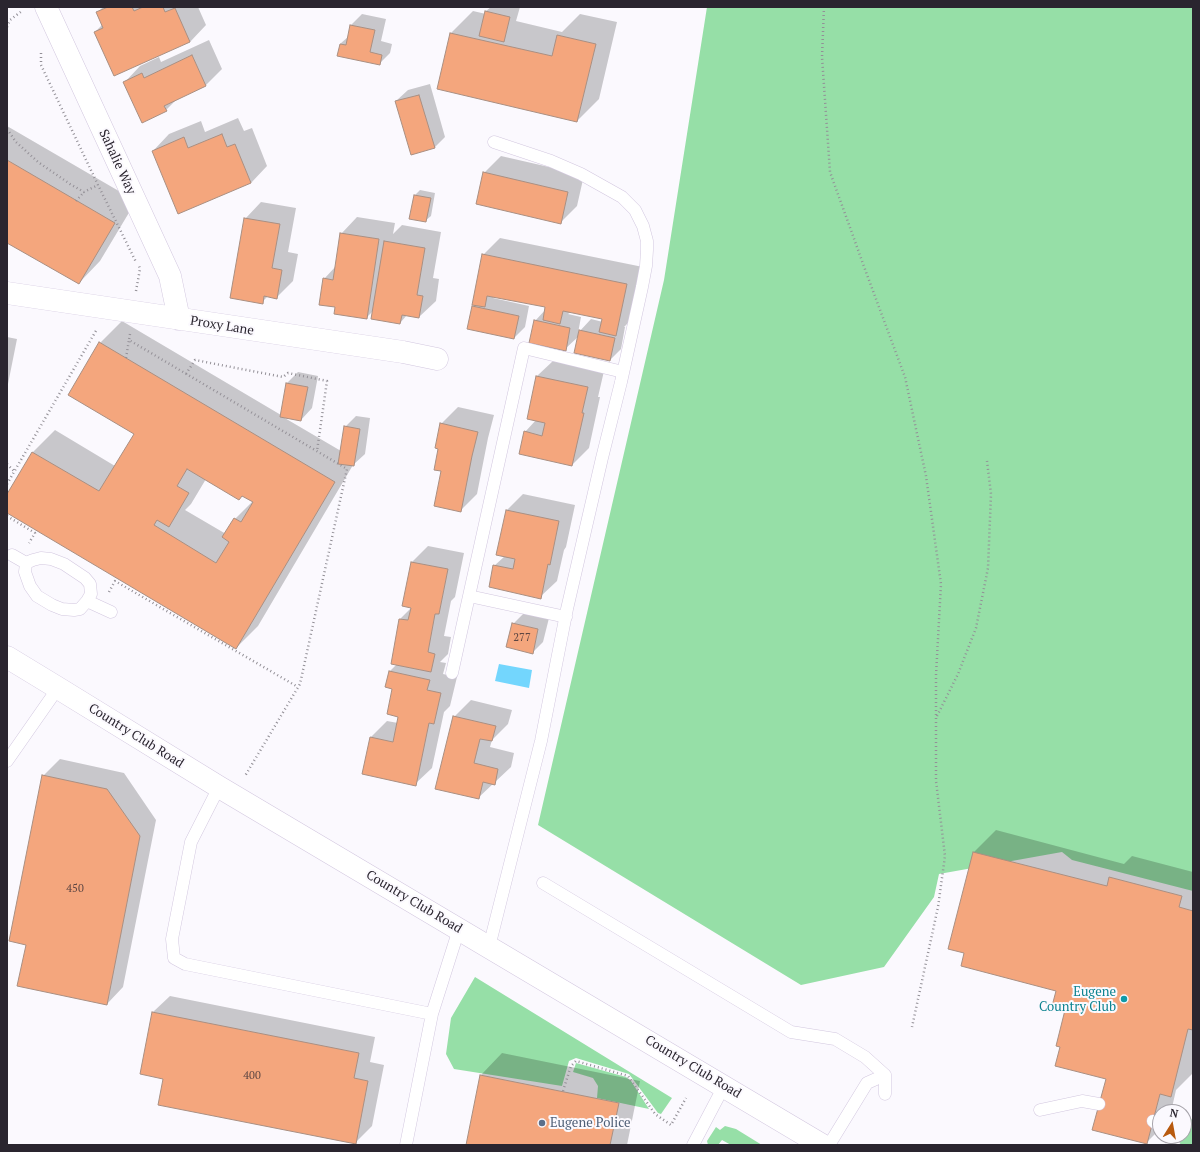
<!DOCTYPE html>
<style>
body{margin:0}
#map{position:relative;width:1200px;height:1152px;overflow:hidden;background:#fbf9fe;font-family:"PT Serif",serif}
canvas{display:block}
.frame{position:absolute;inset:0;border:8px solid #2a252f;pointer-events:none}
.north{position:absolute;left:1152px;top:1104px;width:40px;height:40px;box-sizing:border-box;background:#fbf9fe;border:1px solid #a7a4ab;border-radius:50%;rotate:11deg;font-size:11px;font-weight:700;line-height:16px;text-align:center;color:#2a252f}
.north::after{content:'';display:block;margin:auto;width:14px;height:18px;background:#b85a0f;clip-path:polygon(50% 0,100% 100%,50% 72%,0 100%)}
</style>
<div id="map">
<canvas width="1200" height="1152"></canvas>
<div class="frame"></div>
<div class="north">N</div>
</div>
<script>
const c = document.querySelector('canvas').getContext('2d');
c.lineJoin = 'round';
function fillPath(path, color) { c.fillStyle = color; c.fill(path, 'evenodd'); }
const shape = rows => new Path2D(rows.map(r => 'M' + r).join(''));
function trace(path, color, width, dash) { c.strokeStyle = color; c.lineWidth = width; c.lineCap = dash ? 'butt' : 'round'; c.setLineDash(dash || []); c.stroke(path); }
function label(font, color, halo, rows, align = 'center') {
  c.font = font + ' "PT Serif",serif'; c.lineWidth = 4; c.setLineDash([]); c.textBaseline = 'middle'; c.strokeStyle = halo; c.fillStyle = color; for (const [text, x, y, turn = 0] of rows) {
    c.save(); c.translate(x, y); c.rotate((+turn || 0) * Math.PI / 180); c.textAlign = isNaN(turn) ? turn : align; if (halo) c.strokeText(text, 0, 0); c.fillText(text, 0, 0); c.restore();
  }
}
fillPath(shape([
 [707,7,1193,7,1193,891,1072,860,1062,852,939,874,934,897,884,967,801,985,538,825,664,280],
 [475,977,672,1098,661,1114,658,1113,629,1074,576,1058,569,1061,562,1086,454,1069,446,1054,451,1018],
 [576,1063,626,1077,631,1081,649,1109,597,1098,598,1086,593,1078,573,1072],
 [1193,1117,1193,1145,1175,1145,1181,1136,1184,1136,1184,1131],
 [725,1126,736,1129,762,1145,731,1145,722,1140,718,1145,708,1145,707,1141,716,1127,720,1130]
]), '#96dfa7');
fillPath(shape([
 [499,664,532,670,529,688,495,681]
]), '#73d6fd');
fillPath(shape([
 [103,7,198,7,206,25,190,42,95,32,102,25,97,13],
 [491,7,520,7,516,21,562,32,580,14,617,22,599,99,577,121,451,33,473,11,486,14,486,11],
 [362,14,386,19,381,41,392,44,390,53,379,64,340,44,349,36,351,25],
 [209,40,222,69,206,85,178,98,166,110,124,83,140,66,159,57,161,62],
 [430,84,445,137,434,148,396,101,408,90],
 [238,118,244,131,252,128,267,166,251,183,153,151,169,134,201,121,205,132],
 [7,126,136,201,100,261,79,283,7,241],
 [501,156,584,175,577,206,561,222,484,173],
 [420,190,435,193,431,216,425,221,410,218,415,195],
 [261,202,296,208,288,252,298,254,293,281,276,298,268,296,262,302,245,219],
 [357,217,395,223,393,234,402,225,441,232,433,278,439,279,436,301,419,317,407,315,400,323,373,311,366,318,336,306,324,279,336,266,341,234],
 [500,238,643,267,633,318,624,327,625,327,621,349,610,360,579,336,565,349,535,321,546,309,547,306,495,296,493,298,529,306,525,327,514,338,473,307,475,304,483,255],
 [571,312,603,318,603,322,591,319,578,333,581,317,568,314],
 [122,321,281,415,287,383,298,372,318,376,312,408,301,420,283,417,341,451,345,427,356,416,370,418,365,454,353,465,258,626,236,648,7,512,7,496,33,452,55,430,115,466,135,434,100,343],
 [206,479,253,501,235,519,226,534,185,510,191,504],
 [7,337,17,339,7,389],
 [554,360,604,371,598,397,600,397,589,448,572,465,525,432,536,420,528,418,537,376],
 [458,407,494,415,488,438,477,494,460,511,442,471,441,424],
 [523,494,575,505,566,547,564,550,557,581,540,597,494,566,505,556,507,510],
 [428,546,464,553,455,597,451,601,444,636,451,637,448,654,440,662,446,663,443,674,457,677,450,706,444,712,432,768,415,784,371,737,387,721,398,723,399,716,393,688,387,686,390,671,397,664,392,663,400,619,412,607,412,562],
 [524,613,549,618,543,642,532,653,513,624],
 [471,700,512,710,508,724,492,740,490,747,514,753,511,767,478,798,454,717],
 [60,759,124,773,156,820,123,987,107,1004,43,776],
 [996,830,1124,864,1132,856,1193,872,1193,1071,1192,1074,1176,1090,1171,1112,1160,1112,1160,1129,1147,1142,1107,1078,1061,1046,1066,1009,1057,990,965,952,974,852],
 [170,996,375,1037,370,1062,384,1065,372,1126,355,1143,153,1012],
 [502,1053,640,1081,627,1145,467,1145,481,1075]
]), '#0003');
const building = shape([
 [108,7,132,7,134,11,143,7,163,7,165,12,175,8,190,42,114,76,94,32,103,28,96,12,108,7],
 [485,11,510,17,504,42,479,36,485,11],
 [350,25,375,30,370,52,382,55,380,65,337,56,340,44,346,45,350,25],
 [450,33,552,56,557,35,596,44,577,122,437,89,450,33],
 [192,55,206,86,164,106,167,111,142,123,123,82,142,73,144,78,192,55],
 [419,95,435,148,411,155,395,101,419,95],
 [222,134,227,147,235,144,251,183,178,214,152,151,184,137,188,148,222,134],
 [7,160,115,223,79,284,7,243,7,160],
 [483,172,568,192,561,224,476,204,483,172],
 [414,195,431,198,426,222,409,219,414,195],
 [244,218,280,224,272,268,282,270,277,299,264,296,263,304,230,298,244,218],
 [340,233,379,239,367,319,334,314,335,307,319,305,323,278,333,280,340,233],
 [384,241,425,248,417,295,423,296,419,318,402,315,400,324,371,319,384,241],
 [482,254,627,284,616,336,599,332,602,319,563,311,560,324,543,320,545,307,487,296,485,307,472,305,482,254],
 [472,306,519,316,514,339,467,329,472,306],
 [534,320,570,328,566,351,529,343,534,320],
 [579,330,615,338,610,361,574,353,579,330],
 [99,342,335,482,236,649,7,513,7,494,32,452,99,491,134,434,68,395,99,342],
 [187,469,239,500,242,496,253,502,241,522,234,518,222,537,229,542,216,563,154,525,157,520,169,527,189,493,177,486,187,469],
 [536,376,588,387,582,413,584,413,572,466,519,454,524,431,542,436,545,423,527,419,536,376],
 [286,383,308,387,301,421,280,417,286,383],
 [440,423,478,432,472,456,461,512,434,506,441,471,434,470,438,449,435,448,440,423],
 [344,426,360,429,354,466,338,464,344,426],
 [506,510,559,521,550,565,548,564,541,599,489,587,493,565,513,569,515,559,496,555,506,510],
 [411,562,448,569,439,614,435,614,428,652,435,654,431,672,391,664,399,619,408,620,411,608,402,606,411,562],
 [512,623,538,629,533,654,506,647,512,623],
 [389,671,430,680,427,690,441,693,434,724,429,723,416,786,362,774,370,737,393,742,398,717,387,714,392,689,385,687,389,671],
 [453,716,496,726,492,741,480,739,474,763,498,769,495,785,483,782,479,799,435,789,453,716],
 [42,775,107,789,140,836,107,1005,17,986,26,945,9,941,42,775],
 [973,852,1107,886,1109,877,1182,896,1179,907,1193,911,1193,1030,1188,1029,1171,1097,1160,1094,1147,1144,1092,1130,1106,1079,1055,1066,1060,1047,1056,1046,1065,1010,1052,1006,1056,991,961,966,964,953,948,949,973,852],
 [152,1012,359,1053,354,1078,368,1081,356,1144,158,1105,163,1079,140,1074,152,1012],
 [480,1075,619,1103,610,1145,466,1145,480,1075]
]);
fillPath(building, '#f4a67d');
trace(building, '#a98f82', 1);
const service = shape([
 [12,555,26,563],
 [41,558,51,559,64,564,85,578,90,584,91,594,87,601,80,609,74,610,62,609,52,605,37,596,30,586,25,572,26,563,33,560,41,558],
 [87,601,111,612],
 [566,617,469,596,524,348,623,372],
 [452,673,469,596],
 [7,761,58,688],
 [219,787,191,842,172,939,174,958,185,964,432,1014],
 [543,883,791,1032,835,1039,865,1057,885,1075,885,1094],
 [489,947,541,741,567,609,602,458,621,382,642,287,646,266,647,250,647,241,643,226,635,210,622,197,581,174,551,161,494,142],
 [1040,1110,1082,1101,1099,1104],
 [1153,1121,1160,1127],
 [1169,1136,1174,1145],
 [406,1145,432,1014,459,929],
 [693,1145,724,1086],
 [829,1145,867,1083,885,1075]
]);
const minor = shape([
 [46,7,170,276,179,319],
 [7,293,403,352,437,359]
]);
const tertiary = shape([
 [7,657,58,688,219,787,822,1145]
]);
trace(service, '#d2c7df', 13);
trace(minor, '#d2c7df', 23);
trace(tertiary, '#d2c7df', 23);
trace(shape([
 [824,7,822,57,830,172,866,272,905,377,926,476,941,584,936,675,936,781,945,856,938,907,912,1027],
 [7,27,10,20,22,11],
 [41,53,41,65,98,185,136,262],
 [7,129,16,142,38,162,70,184,84,192,98,185],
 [76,201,84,192],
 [136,291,140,269,139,266],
 [130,334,129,340,347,469,300,684,245,776],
 [126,358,129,340],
 [186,374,195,360,283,377,288,373,327,381,317,451],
 [7,464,14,471],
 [7,484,97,329],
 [7,516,35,533,29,543],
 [109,592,115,581,298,687],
 [937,716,958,674,976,628,988,568,991,494,987,461],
 [563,1091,571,1066,576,1061,628,1076,655,1114,671,1125,686,1098]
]), '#939097', 2.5, [1, 3]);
trace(service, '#fff', 12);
trace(minor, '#fff', 22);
trace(tertiary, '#fff', 22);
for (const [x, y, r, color] of [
 [1124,999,4,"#0f9aa8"],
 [542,1123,4,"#5c6f8a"]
]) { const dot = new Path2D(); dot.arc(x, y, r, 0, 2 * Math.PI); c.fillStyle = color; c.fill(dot); trace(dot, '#fbf9fe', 1.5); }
label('11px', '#5c4542', null, [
 ["277",522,638],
 ["450",75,889],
 ["400",252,1076]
]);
label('13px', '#2a252f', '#fbf9fe', [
 ["Sahalie Way",117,162,65],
 ["Proxy Lane",222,326,9],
 ["Country Club Road",136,736,32],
 ["Country Club Road",414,902,31],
 ["Country Club Road",693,1067,31]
]);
label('13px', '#0d838f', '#fbf9fe', [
 ["Eugene",1116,992],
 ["Country Club",1116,1007]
], 'right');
label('13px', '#4e5e75', '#fbf9fe', [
 ["Eugene Police",550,1123]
], 'left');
</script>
